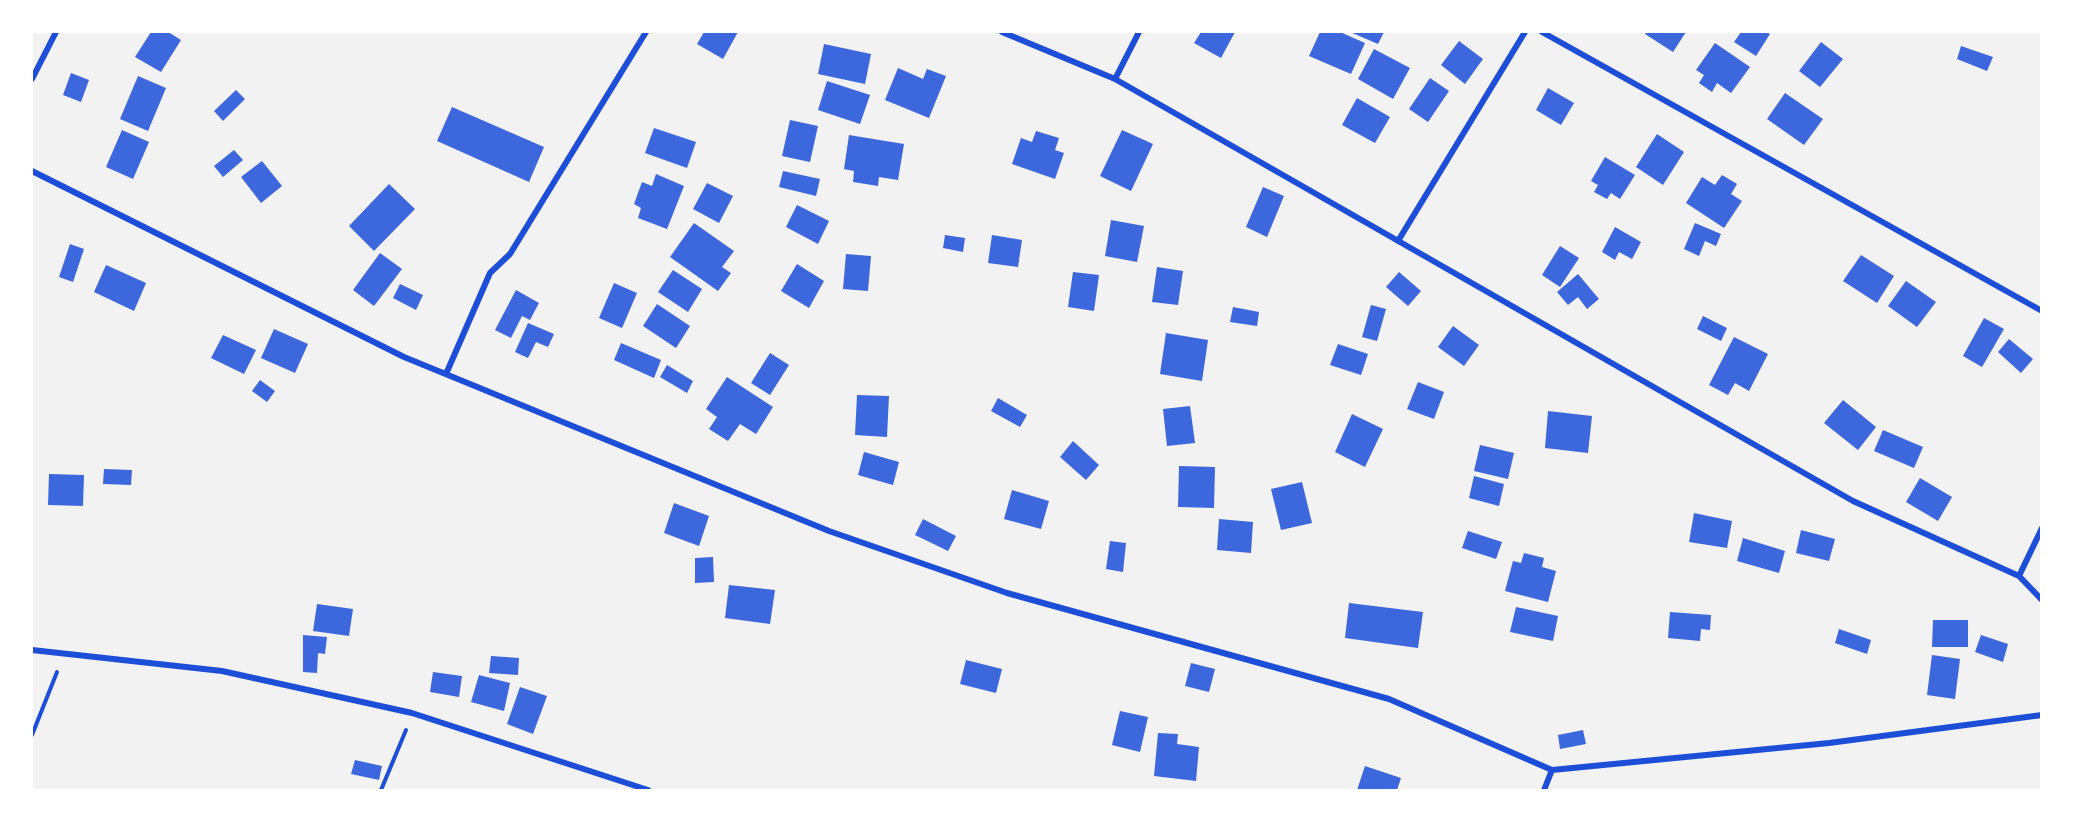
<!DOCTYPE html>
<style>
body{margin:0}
#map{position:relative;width:2073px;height:822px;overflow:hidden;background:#f2f2f2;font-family:"DM Sans",sans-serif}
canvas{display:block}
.frame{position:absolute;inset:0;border:33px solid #fff;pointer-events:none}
</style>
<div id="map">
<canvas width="2073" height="822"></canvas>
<div class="frame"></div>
</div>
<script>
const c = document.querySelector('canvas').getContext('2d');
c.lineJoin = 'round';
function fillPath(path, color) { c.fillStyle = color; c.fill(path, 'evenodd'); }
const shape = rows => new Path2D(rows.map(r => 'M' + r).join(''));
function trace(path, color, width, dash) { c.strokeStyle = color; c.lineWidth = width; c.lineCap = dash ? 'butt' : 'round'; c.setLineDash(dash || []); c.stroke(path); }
fillPath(shape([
 [151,32,168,32,181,40,161,72,135,57],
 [704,32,738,32,723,59,697,44],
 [1201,32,1235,32,1221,58,1194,43],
 [1320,32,1340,32,1365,43,1351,74,1309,56],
 [1350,32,1384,32,1378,44],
 [1647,32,1686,32,1673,52,1645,34],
 [1741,32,1766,32,1770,34,1756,56,1734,42],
 [1459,41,1483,59,1465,84,1441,65],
 [1821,42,1843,59,1820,87,1799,71],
 [1715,43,1750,67,1731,93,1717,83,1712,92,1699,83,1704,75,1696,70],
 [824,44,871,54,865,84,818,74],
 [1961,46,1993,57,1987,71,1957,59],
 [1374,49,1410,68,1393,99,1358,79],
 [898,68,923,79,927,69,946,76,929,118,885,100],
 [71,73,89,80,81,102,63,95],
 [138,76,166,88,148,131,120,119],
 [1430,78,1449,91,1428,122,1409,109],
 [827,81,870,95,860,124,818,110],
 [1548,88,1574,103,1561,125,1536,110],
 [236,90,245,99,223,121,214,111],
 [1785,93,1823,119,1804,145,1767,119],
 [1357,98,1390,117,1375,143,1342,125],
 [452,107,544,147,529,182,437,141],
 [790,120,818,126,810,162,782,156],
 [654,128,696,142,687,168,645,153],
 [122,130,149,142,133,179,106,167],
 [1122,130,1153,144,1131,191,1100,176],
 [1036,131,1059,138,1055,150,1064,153,1055,179,1012,164,1021,138,1032,142],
 [1657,134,1684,152,1663,185,1636,167],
 [849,135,904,144,898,180,879,177,878,186,853,182,854,171,844,169],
 [234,150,243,160,223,177,214,166],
 [1605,157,1635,175,1620,199,1611,193,1607,199,1594,192,1598,185,1591,181],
 [262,161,282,186,261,203,241,177],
 [783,171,820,179,816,196,779,187],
 [656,174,684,186,667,229,638,218,641,208,634,204,642,182,652,186],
 [1722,175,1737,184,1731,194,1742,201,1724,228,1686,203,1702,177,1715,185],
 [707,183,733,196,719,223,693,209],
 [389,184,415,209,374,251,349,226],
 [1263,187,1284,196,1267,237,1246,227],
 [797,205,829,221,818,244,786,227],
 [1111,220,1144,226,1137,262,1105,256],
 [694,223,734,251,722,267,731,273,718,291,670,257],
 [1695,223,1721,234,1716,246,1705,241,1699,256,1684,249],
 [1615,227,1641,242,1632,259,1619,252,1615,260,1602,252],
 [945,235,965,238,963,252,943,248],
 [992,235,1022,240,1018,267,988,263],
 [70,244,84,249,73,282,59,277],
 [1560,246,1579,258,1560,287,1542,275],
 [380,253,402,269,374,306,353,290],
 [846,254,871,256,868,291,843,289],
 [1861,255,1894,276,1877,303,1843,281],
 [797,264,824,281,809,308,781,291],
 [106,265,146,283,134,311,94,292],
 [1157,267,1183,271,1178,305,1152,302],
 [673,270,702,289,688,312,658,292],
 [1073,272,1099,275,1094,311,1068,307],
 [1399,272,1421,291,1408,306,1386,287],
 [1578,274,1599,299,1587,309,1578,297,1568,305,1557,292],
 [1906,281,1936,302,1917,327,1888,306],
 [614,283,637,293,622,328,599,318],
 [400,284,423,295,416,310,393,298],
 [516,290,539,303,530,320,522,316,511,338,495,330],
 [657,304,690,326,676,348,643,326],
 [1371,305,1386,309,1377,341,1362,337],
 [1233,307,1259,312,1257,326,1230,322],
 [1703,316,1727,328,1721,341,1697,329],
 [1984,318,2004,329,1982,367,1963,356],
 [528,323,554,334,548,347,536,342,528,358,515,352],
 [1453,326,1479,345,1464,366,1438,347],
 [274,329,308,344,295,373,261,358],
 [1166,333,1208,340,1202,381,1160,374],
 [223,335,256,350,244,374,211,358],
 [1734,337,1768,354,1749,391,1735,383,1728,395,1709,385],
 [2009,339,2033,359,2021,373,1998,352],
 [621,343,661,360,654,378,614,360],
 [1338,344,1368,354,1361,375,1330,365],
 [770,353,789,365,770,395,751,383],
 [667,365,693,381,687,393,660,377],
 [727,377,773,407,756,434,740,424,728,441,709,429,717,417,706,409],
 [260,380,275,391,267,402,252,391],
 [1418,382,1444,392,1434,419,1407,409],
 [857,395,889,396,887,437,855,435],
 [998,398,1027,415,1020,427,991,411],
 [1843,400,1876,427,1858,450,1824,423],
 [1190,406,1195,443,1167,446,1163,409],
 [1548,411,1592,416,1588,453,1545,448],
 [1352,414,1383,429,1365,467,1335,452],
 [1883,430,1923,447,1914,468,1874,451],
 [1073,441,1099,465,1086,480,1060,457],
 [1480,445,1514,453,1508,479,1474,471],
 [864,452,899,462,893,485,858,475],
 [1179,466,1215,467,1214,508,1178,507],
 [104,469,132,470,131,485,103,484],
 [49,474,84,475,83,506,48,505],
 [1474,476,1504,484,1499,506,1469,498],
 [1920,478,1952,497,1938,521,1906,502],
 [1302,482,1312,523,1281,530,1271,489],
 [1012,490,1049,501,1041,529,1004,519],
 [674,503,709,516,699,546,664,533],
 [1694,513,1732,521,1727,548,1689,542],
 [923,519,956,536,948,551,915,535],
 [1219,519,1253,522,1251,553,1217,550],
 [1801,530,1835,539,1829,561,1796,553],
 [1468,531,1502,542,1496,559,1462,548],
 [1743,538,1785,551,1779,573,1737,561],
 [1110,541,1126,543,1123,572,1106,569],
 [1524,553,1544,558,1542,567,1556,571,1548,602,1505,591,1513,561,1521,563],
 [713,557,714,582,695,583,695,558],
 [729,585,775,590,770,624,725,618],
 [1349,603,1423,612,1418,648,1345,638],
 [317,604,353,609,349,636,313,631],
 [1516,607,1558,616,1553,641,1510,632],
 [1670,612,1711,615,1710,630,1701,629,1700,641,1668,638],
 [1933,620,1968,620,1968,647,1932,647],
 [1839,629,1871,640,1867,654,1835,643],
 [303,635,327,637,325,654,318,653,317,673,303,672],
 [1981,635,2008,644,2003,662,1975,652],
 [1932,655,1960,659,1955,699,1927,695],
 [491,656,519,658,518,675,489,673],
 [966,660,1002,669,996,693,960,684],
 [1191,663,1215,669,1209,692,1185,686],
 [433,672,462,676,459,697,430,692],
 [479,675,510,683,504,711,471,702],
 [520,687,547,696,533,734,507,724],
 [1120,711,1148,717,1140,752,1112,745],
 [1583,730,1586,744,1560,749,1558,735],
 [1158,733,1178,734,1177,744,1199,747,1196,781,1154,776],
 [355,760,382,766,379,780,351,774],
 [1365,766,1401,778,1397,790,1357,790]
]), '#3d67dc');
trace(shape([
 [32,735,57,672],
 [381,790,406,730]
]), '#1d4ed8', 4);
trace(shape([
 [1002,32,1115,79,1853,501,2019,576],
 [1542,32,2042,311],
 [32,79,56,32],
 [1115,79,1139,32],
 [32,171,404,357,829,531,1007,593,1389,699,1552,770,1829,743,2042,715],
 [1398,241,1525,32],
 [446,374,490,273,510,254,646,32],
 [2042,528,2019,576,2042,600],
 [32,650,222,671,412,713,648,790],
 [1544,790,1552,770]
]), '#1d4ed8', 6);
</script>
